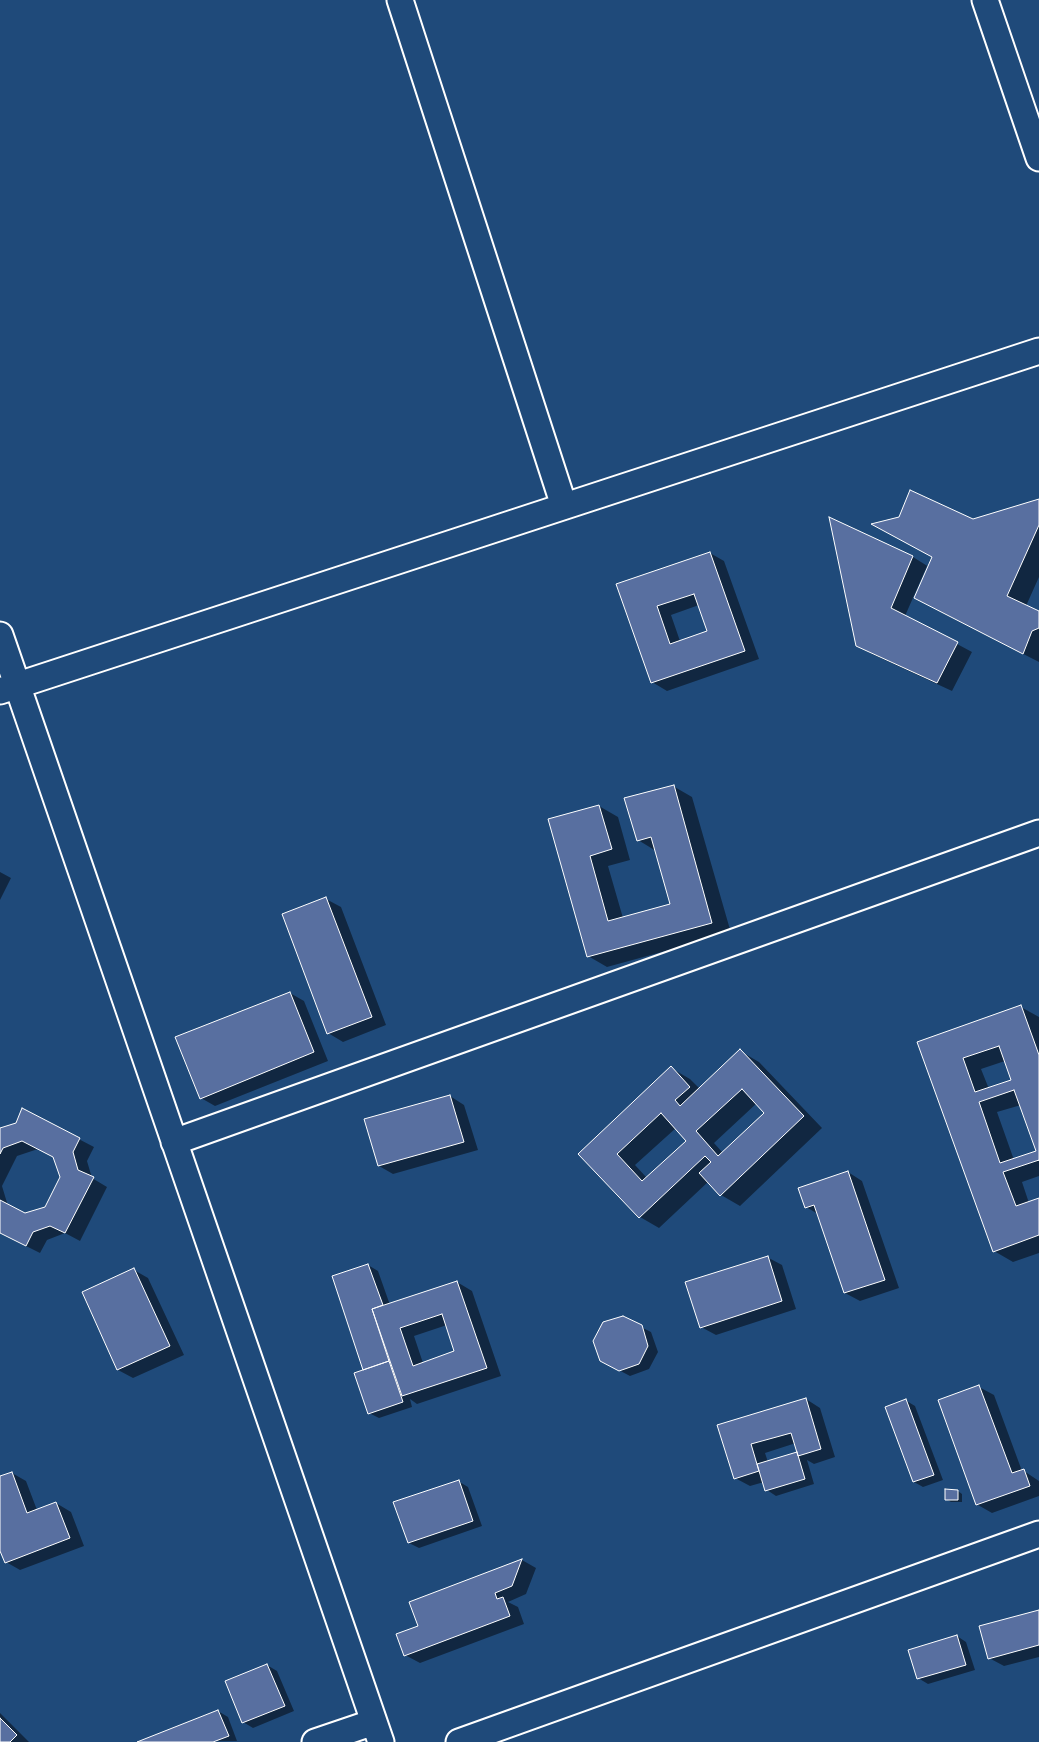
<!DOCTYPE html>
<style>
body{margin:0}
canvas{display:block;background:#1f4a7a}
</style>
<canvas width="1039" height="1742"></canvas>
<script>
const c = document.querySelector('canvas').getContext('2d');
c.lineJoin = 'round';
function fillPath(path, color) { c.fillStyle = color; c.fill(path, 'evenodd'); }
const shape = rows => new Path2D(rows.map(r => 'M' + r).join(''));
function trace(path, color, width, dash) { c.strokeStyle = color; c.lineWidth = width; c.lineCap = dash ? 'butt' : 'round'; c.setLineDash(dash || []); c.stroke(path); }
fillPath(shape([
 [1039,500,1039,577,1026,606,1039,612,1039,662,935,609,929,567,927,566,905,616,972,652,952,691,872,654,857,645,830,519,913,557,929,567,973,520],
 [710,553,724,561,759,659,667,691,652,682,618,585],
 [699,605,709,632,680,641,671,615],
 [673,786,692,797,731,933,607,967,588,956,550,820,599,806,618,817,630,860,608,866,623,918,671,905,656,851,638,840],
 [0,872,11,878,0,900],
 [326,899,341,907,386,1025,343,1042,328,1033],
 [290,993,304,1001,328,1061,215,1106,201,1098],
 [1021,1007,1039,1017,1039,1176,1022,1182,1029,1203,1039,1199,1039,1253,1013,1262,994,1251,919,1043],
 [1005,1061,1012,1081,989,1089,981,1069],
 [1021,1105,1038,1152,1014,1160,997,1112],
 [740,1051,759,1062,822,1128,740,1206,721,1195,708,1182,659,1228,640,1217,580,1154,671,1068,690,1079,700,1089],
 [757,1103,766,1113,723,1153,714,1143],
 [676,1128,688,1141,647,1178,635,1165],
 [450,1096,464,1105,478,1150,393,1174,379,1166],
 [23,1110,94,1147,87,1161,92,1178,107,1187,80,1241,65,1233,47,1240,40,1253,0,1233,0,1129,16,1124],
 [38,1149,54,1157,61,1177,46,1208,25,1214,8,1206,2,1186,17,1156],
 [848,1172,862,1181,899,1288,860,1301,845,1293,818,1214,806,1207],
 [767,1257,782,1265,796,1309,716,1335,701,1327],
 [368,1265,378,1271,390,1305,457,1282,472,1291,501,1376,417,1404,410,1399,412,1407,379,1418,369,1413,365,1371],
 [447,1325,456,1352,423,1363,414,1336],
 [134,1270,148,1278,184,1355,133,1378,118,1370,83,1293],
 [641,1327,651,1332,658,1352,649,1369,630,1376,611,1366],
 [979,1387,994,1395,1022,1471,1024,1471,1039,1481,1039,1496,992,1513,978,1505,940,1401],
 [806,1399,820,1408,835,1457,814,1464,807,1460,814,1484,776,1496,767,1490,764,1482,750,1486,735,1478,719,1426],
 [796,1443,799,1455,768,1462,765,1453],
 [905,1400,915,1406,943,1480,923,1487,914,1482],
 [12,1473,26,1481,37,1510,56,1503,71,1512,84,1546,20,1570,6,1562,0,1547,0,1477],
 [458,1481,468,1487,482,1526,419,1548,409,1543,395,1503],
 [958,1491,962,1494,962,1502,951,1502,946,1499],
 [522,1560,536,1568,526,1594,508,1602,518,1607,524,1624,420,1663,405,1655,419,1627,410,1603],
 [1039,1611,1039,1657,1004,1666,989,1658],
 [957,1636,966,1642,975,1670,928,1684,918,1678],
 [267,1665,277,1671,294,1711,253,1728,243,1722],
 [218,1711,228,1717,237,1741,140,1742],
 [0,1713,29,1742,0,1742]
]), '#0007');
const building = shape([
 [910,490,973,519,1039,499,1039,525,1007,596,1039,611,1039,628,1032,631,1023,654,914,598,932,557,871,524,899,517,910,490],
 [829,517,913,556,891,608,958,642,937,683,856,646,829,517],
 [710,552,745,651,651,683,616,584,710,552],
 [694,594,707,631,670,644,657,606,694,594],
 [674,785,712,923,587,957,548,819,599,805,612,849,590,856,608,921,670,904,651,837,637,841,624,798,674,785],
 [326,897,372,1017,327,1034,282,914,326,897],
 [290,992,314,1052,200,1099,175,1037,290,992],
 [1021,1005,1039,1055,1039,1161,1039,1160,1003,1172,1016,1206,1039,1198,1039,1235,993,1252,917,1042,1021,1005],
 [999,1046,1011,1080,975,1092,963,1058,999,1046],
 [1014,1090,1036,1151,1000,1163,979,1102,1014,1090],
 [740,1049,804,1116,720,1196,699,1173,711,1162,705,1156,639,1218,578,1154,671,1066,690,1087,675,1100,680,1106,740,1049],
 [742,1089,764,1113,718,1156,696,1131,742,1089],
 [661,1113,686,1141,642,1181,617,1154,661,1113],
 [450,1095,464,1142,378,1166,364,1119,450,1095],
 [22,1108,80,1138,73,1152,78,1170,94,1177,65,1233,50,1226,33,1232,26,1246,0,1233,0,1200,25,1213,45,1207,60,1177,53,1157,22,1141,3,1148,0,1154,0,1128,16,1123,22,1108],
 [848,1171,885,1280,844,1293,814,1205,805,1208,798,1188,848,1171],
 [768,1256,782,1301,700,1328,685,1282,768,1256],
 [368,1264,383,1305,372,1309,389,1361,363,1370,332,1276,368,1264],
 [134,1268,170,1346,117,1370,82,1292,134,1268],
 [457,1281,487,1368,402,1396,372,1309,457,1281],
 [442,1314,454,1351,413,1366,400,1328,442,1314],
 [623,1316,642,1325,648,1346,639,1364,619,1371,600,1361,593,1341,603,1322,623,1316],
 [389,1361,403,1402,368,1414,354,1373,389,1361],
 [979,1385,1012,1473,1024,1469,1030,1486,976,1505,938,1400,979,1385],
 [806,1398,821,1449,798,1456,791,1433,751,1444,759,1471,734,1479,717,1425,806,1398],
 [906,1399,934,1475,913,1482,885,1407,906,1399],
 [797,1452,805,1479,765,1491,757,1464,797,1452],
 [12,1472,27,1513,56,1502,70,1538,5,1563,0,1551,0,1476,12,1472],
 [459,1480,473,1521,408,1543,393,1502,459,1480],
 [945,1489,958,1490,958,1500,945,1500,945,1489],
 [522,1559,512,1586,495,1593,497,1599,503,1597,510,1616,404,1656,396,1634,418,1626,409,1602,522,1559],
 [1039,1610,1039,1645,988,1659,979,1626,1039,1610],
 [957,1635,966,1665,917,1679,908,1650,957,1635],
 [267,1664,285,1706,242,1723,225,1681,267,1664],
 [218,1710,229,1736,213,1742,137,1742,218,1710],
 [0,1718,17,1735,10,1742,0,1742,0,1718]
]);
fillPath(building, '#586fa0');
trace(building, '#fff', 1);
const street = shape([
 [400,0,564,506],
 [985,0,1039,158],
 [0,635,381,1742],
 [0,691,1039,351],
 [174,1142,1039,833],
 [315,1742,374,1722],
 [459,1742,1039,1534]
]);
trace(street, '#fff', 29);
trace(street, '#1f4a7a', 25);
</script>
